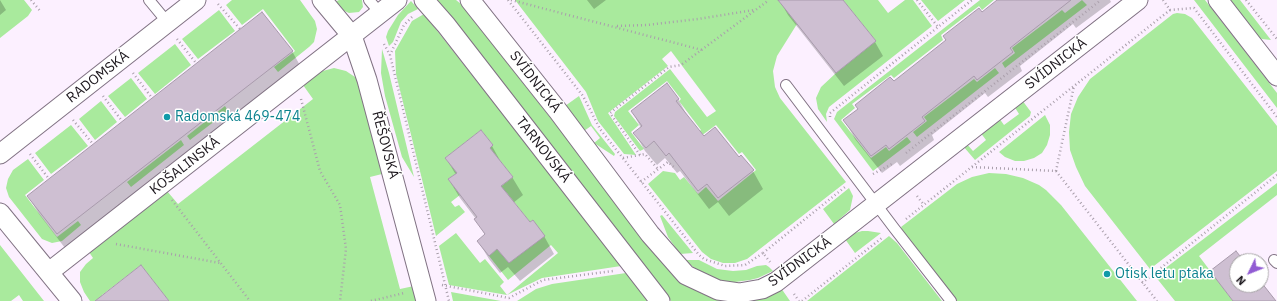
<!DOCTYPE html>
<meta charset="utf-8">
<style>
body{margin:0}
#map{position:relative;width:1277px;height:301px;overflow:hidden;background:#fcf0ff;font-family:"IBM Plex Sans",sans-serif}
canvas{display:block}
.north{position:absolute;left:1229px;top:253px;width:40px;height:40px;box-sizing:border-box;background:#fff;border:1px solid #a4a2a4;border-radius:50%;rotate:227deg;font-size:11px;font-weight:700;line-height:16px;text-align:center;color:#1b161c}
.north::after{content:'';display:block;margin:auto;width:14px;height:18px;background:#915bd3;clip-path:polygon(50% 0,100% 100%,50% 72%,0 100%)}
</style>
<div id="map">
<canvas width="1277" height="301"></canvas>
<div class="north">N</div>
</div>
<script>
const c = document.querySelector('canvas').getContext('2d');
c.lineJoin = 'round';
function fillPath(path, color) { c.fillStyle = color; c.fill(path, 'evenodd'); }
const shape = rows => new Path2D(rows.map(r => 'M' + r).join(''));
function trace(path, color, width, dash) { c.strokeStyle = color; c.lineWidth = width; c.lineCap = dash ? 'butt' : 'round'; c.setLineDash(dash || []); c.stroke(path); }
function label(font, color, halo, rows, align = 'center') {
  c.font = font + ' "IBM Plex Sans",sans-serif'; c.lineWidth = 3; c.setLineDash([]); c.textBaseline = 'middle'; c.strokeStyle = halo; c.fillStyle = color; for (const [text, x, y, turn = 0] of rows) {
    c.save(); c.translate(x, y); c.rotate((+turn || 0) * Math.PI / 180); c.textAlign = isNaN(turn) ? turn : align; if (halo) c.strokeText(text, 0, 0); c.fillText(text, 0, 0); c.restore();
  }
}
fillPath(shape([
 [0,0,24,0,32,10,28,16,0,38],
 [232,0,300,0,315,21,317,29,314,42,309,47,278,72,274,67,295,51,263,9,242,25,226,5],
 [333,0,337,1,339,0,362,0,363,7,359,12,349,13,340,9],
 [435,0,456,0,461,4,673,274,687,286,703,294,720,300,781,288,790,301,671,301,566,165],
 [515,0,780,0,779,1,797,24,777,56,773,71,775,87,780,98,846,182,747,259,735,263,723,263,711,259,702,252,648,184,663,171,675,173,680,180,684,177,698,194,706,187,718,201,756,170,742,152,739,154,716,125,701,136,698,132,701,130,679,101,681,99,667,81,628,111,639,125,631,132,644,149,640,151,614,116,615,112,670,69,707,117,716,111,671,51,662,59,668,66,608,113,636,155,624,154,598,121,586,92],
 [843,0,878,0,888,13,905,0,913,0,932,26,829,107,826,114,827,122,818,109,816,98,821,87,836,73,876,41],
 [921,0,965,0,938,21],
 [980,0,994,0,982,10,979,6,941,35,943,40,894,78,891,75,852,104,855,108,841,120,871,158,886,147,889,151,907,137,911,142,873,171,834,119,837,112],
 [1082,0,1087,5,1005,68,1002,63,1015,53,1012,48,1062,10,1065,13],
 [1194,0,1205,0,1277,93,1277,108],
 [1228,0,1240,0,1271,40,1262,39,1258,37],
 [411,1,418,9,408,14,401,22,393,42,389,46,386,37,388,31,398,15],
 [219,10,235,31,198,59,182,39],
 [1177,13,1185,14,1192,18,1277,126,1277,171,1150,269,1085,186,1076,167,1070,150,1069,132,1071,114,1078,97,1090,79,1173,14],
 [424,14,551,176,621,266,542,278,507,295,449,285,439,246,456,233,480,263,485,259,504,282,500,286,507,295,558,253,551,245,508,280,489,256,497,249,509,263,544,236,533,220,530,222,507,193,499,188,513,177,490,148,493,145,481,130,445,158,457,173,448,179,460,195,451,202,455,207,459,205,465,212,436,236,396,74,395,51,412,21],
 [175,44,191,65,155,94,138,73],
 [382,49,389,73,414,177,402,157,385,96,381,73],
 [334,68,346,71,358,79,386,173,370,177,400,289,414,286,418,301,169,301,141,265,102,295,106,301,90,301,84,292,80,282,80,272,86,264,93,258,89,252,167,191,178,204,313,99,303,85,319,72],
 [995,68,999,73,917,137,913,132,927,121,924,117,974,79,977,82],
 [131,78,147,99,125,117,108,96],
 [579,96,592,125,615,154,614,156,594,143,600,138,591,126,584,131,565,106],
 [1022,100,1031,112,1030,116,975,160,963,146,966,143,973,151,986,140,980,132,999,118,1004,125,1019,114,1014,106],
 [101,101,117,122,95,140,79,119],
 [225,106,228,111,190,140,187,136],
 [1045,115,1050,125,1050,135,1047,145,1042,153,1034,158,1024,161,1015,161,1005,157,999,152],
 [71,125,88,146,51,174,35,153],
 [181,140,184,145,131,187,127,182],
 [28,159,44,180,25,195,57,237,78,221,81,225,62,241,52,243,42,239,9,197,6,188,8,179,13,170],
 [989,173,1006,174,1023,178,1039,185,1046,190,1061,205,1137,301,956,301,906,237,901,227,957,184,972,177],
 [1277,183,1277,195,1199,256,1233,301,1175,301,1155,276],
 [849,188,853,196,850,210,834,224,823,209],
 [662,215,693,253,680,254,668,237,660,216],
 [862,231,868,231,881,233,855,253,845,239,855,233],
 [889,236,897,243,942,301,807,301],
 [0,245,44,301,23,301,19,295,11,301,0,301],
 [685,260,699,260,717,269,733,271,746,270,757,266,766,265,769,267,773,271,758,278,750,280,735,282,726,282,703,275],
 [626,273,648,301,517,301,536,289,552,284],
 [451,292,501,301,453,301]
]), '#a9ea9d');
fillPath(shape([
 [0,0,6,10,0,15],
 [587,0,606,0,594,9],
 [782,0,842,0,875,42,883,56,844,86,788,15,780,1],
 [999,0,1110,0,1111,2,1076,28,1073,24,1020,66,1022,71,988,97,985,93,932,135,934,140,900,166,897,162,882,173,855,139,845,121],
 [292,51,302,69,68,252,39,214,28,196],
 [678,99,688,117,703,138,739,158,741,156,753,171,763,189,729,216,718,202,709,209,680,171,677,173,665,158,657,165,645,151,635,133,641,128,632,111],
 [481,131,492,146,502,164,512,177,523,195,513,203,530,224,544,236,554,254,520,281,508,267,500,273,489,259,478,241,485,235,476,219,460,198,449,180,456,175,446,158]
]), '#0003');
const building = shape([
 [778,0,843,0,876,41,836,73,778,0],
 [997,0,1071,0,1010,48,1013,52,977,80,974,76,922,117,925,121,889,149,886,145,871,156,843,120,858,109,855,105,890,77,894,81,946,40,943,36,979,8,982,12,997,0],
 [262,12,293,51,57,234,27,196,262,12],
 [667,83,679,99,676,101,704,136,715,127,739,157,741,155,754,170,718,198,707,184,698,191,669,153,666,156,654,141,646,148,633,133,642,126,631,111,667,83],
 [481,130,493,145,490,148,513,177,501,186,530,222,533,220,545,236,509,263,497,249,489,256,477,241,485,234,474,219,477,217,448,179,457,173,445,158,481,130],
 [1236,251,1244,261,1237,261,1237,285,1261,285,1261,282,1276,301,1233,301,1210,271,1236,251],
 [141,265,169,301,95,301,141,265]
]);
fillPath(building, '#cebfd2');
trace(building, '#a89aac', 1);
const lane = shape([
 [149,0,168,23],
 [369,0,380,13],
 [786,85,894,228,951,301],
 [1274,260,1277,263]
]);
const street = shape([
 [322,0,352,36,367,80,426,301],
 [424,0,446,25,660,301],
 [470,0,558,111,650,234,686,275,718,290,739,293,762,289,776,282,1138,0],
 [1218,0,1277,76],
 [0,154,196,0],
 [0,213,72,301],
 [49,272,397,0]
]);
trace(lane, '#807283', 12);
trace(street, '#807283', 21);
trace(shape([
 [31,0,41,12],
 [508,0,583,96,600,129,699,255,704,259,725,266,745,265,763,253,770,262],
 [511,0,702,50],
 [917,0,938,27],
 [1163,0,1170,10,1194,8,1277,117],
 [1246,0,1277,39],
 [218,4,240,29],
 [412,17,404,25,390,55,449,301],
 [617,26,647,25,698,19,754,10],
 [177,39,196,63],
 [384,44,390,55],
 [133,73,152,98],
 [103,96,122,121],
 [301,99,320,171,340,205,346,249,340,301],
 [830,117,830,113,972,0],
 [73,120,93,144],
 [906,153,1101,0],
 [30,154,49,179],
 [640,155,610,113,669,67,681,65,769,0],
 [623,158,645,154,658,169],
 [972,167,1056,171,1074,86],
 [1056,171,1157,301],
 [873,174,892,164],
 [641,182,668,162,675,168],
 [917,196,924,205],
 [172,200,250,301],
 [906,219,1170,10],
 [116,244,220,263],
 [763,253,845,187],
 [1142,283,1277,175],
 [442,285,509,298,543,280,613,271],
 [794,294,799,301],
 [371,301,404,293],
 [802,301,883,237]
]), '#a99fab', 2.5, [1, 3]);
trace(lane, '#fff', 10);
trace(street, '#fff', 19);
for (const [x, y, r, color] of [
 [167,117,4,"#0f9aa8"],
 [1107,274,4,"#0f9aa8"]
]) { const dot = new Path2D(); dot.arc(x, y, r, 0, 2 * Math.PI); c.fillStyle = color; c.fill(dot); trace(dot, '#fff', 1.5); }
label('14px', '#1b161c', '#fff', [
 ["SVÍDNICKÁ",1056,64,-38],
 ["RADOMSKÁ",98,77,-38],
 ["SVÍDNICKÁ",535,82,52],
 ["ŘEŠOVSKÁ",385,145,75],
 ["TARNOVSKÁ",543,150,52],
 ["KOŠALINSKÁ",185,166,-38],
 ["SVÍDNICKÁ",800,262,-36]
]);
label('14px', '#0d838f', '#fff', [
 ["Radomská 469-474",175,117],
 ["Otisk letu ptaka",1115,274]
], 'left');
</script>
